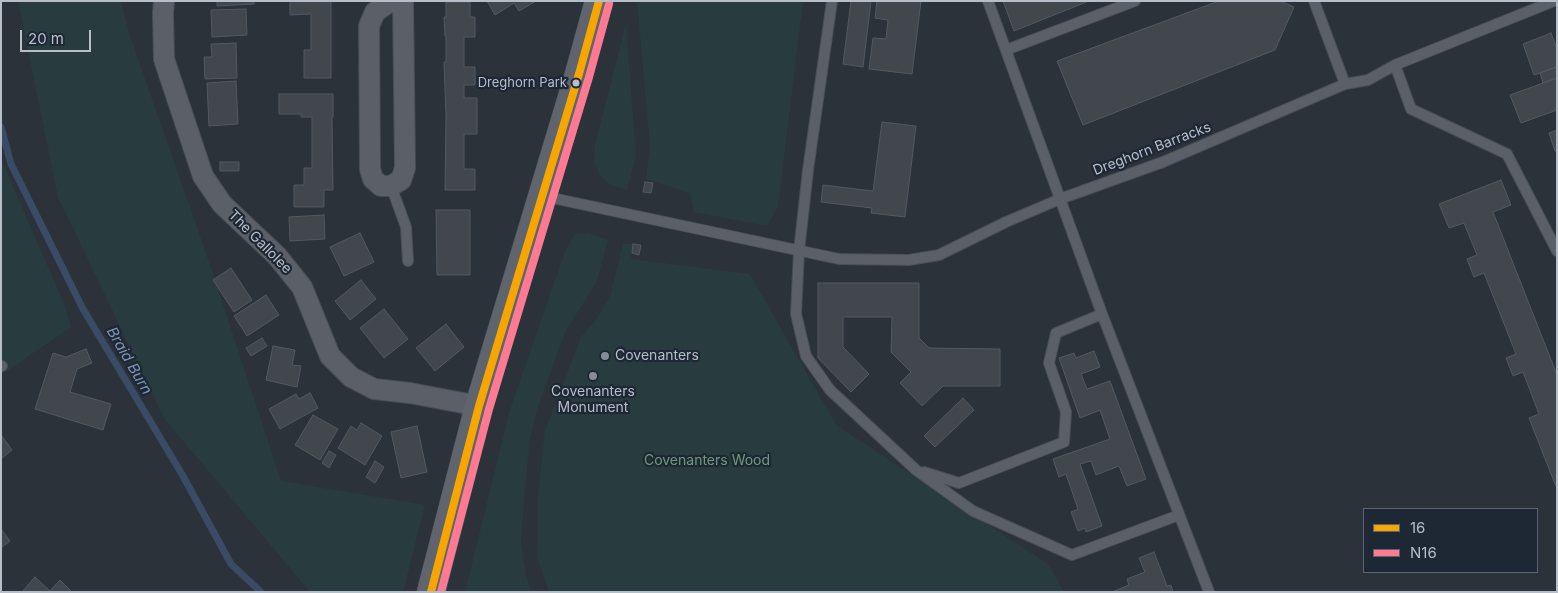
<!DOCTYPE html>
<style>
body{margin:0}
#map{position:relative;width:1558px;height:593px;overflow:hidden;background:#2b323a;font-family:Inter,sans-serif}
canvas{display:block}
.frame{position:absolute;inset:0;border:2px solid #b6beca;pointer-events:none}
.legend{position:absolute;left:1363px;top:508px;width:175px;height:65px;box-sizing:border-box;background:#1e2835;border:1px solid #5b6471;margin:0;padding:6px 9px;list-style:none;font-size:15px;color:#b6beca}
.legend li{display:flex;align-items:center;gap:10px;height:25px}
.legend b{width:25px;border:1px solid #5b6471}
.scale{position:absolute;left:20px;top:30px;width:71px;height:22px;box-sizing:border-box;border:2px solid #b6beca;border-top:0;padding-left:6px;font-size:15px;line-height:18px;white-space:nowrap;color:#b6beca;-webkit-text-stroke:4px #1e2835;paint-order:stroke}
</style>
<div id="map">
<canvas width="1558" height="593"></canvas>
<div class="frame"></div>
<ul class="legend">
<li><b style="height:6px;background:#f7a600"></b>16</li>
<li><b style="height:6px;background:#fe7a93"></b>N16</li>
</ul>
<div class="scale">20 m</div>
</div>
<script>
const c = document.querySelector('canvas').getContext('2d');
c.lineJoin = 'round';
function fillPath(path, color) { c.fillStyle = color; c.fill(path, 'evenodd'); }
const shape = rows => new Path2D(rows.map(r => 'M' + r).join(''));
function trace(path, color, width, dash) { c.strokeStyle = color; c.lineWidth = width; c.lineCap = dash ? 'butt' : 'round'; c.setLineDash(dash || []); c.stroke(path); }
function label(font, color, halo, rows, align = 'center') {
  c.font = font + ' Inter,sans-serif'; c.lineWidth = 4.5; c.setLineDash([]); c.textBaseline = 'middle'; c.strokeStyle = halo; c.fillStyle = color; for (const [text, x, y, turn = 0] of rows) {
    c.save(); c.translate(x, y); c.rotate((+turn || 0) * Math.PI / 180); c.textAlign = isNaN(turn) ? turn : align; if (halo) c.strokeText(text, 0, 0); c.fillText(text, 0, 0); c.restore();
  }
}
fillPath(shape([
 [18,1,121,1,130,36,209,262,281,481,425,505,403,592,310,592,164,418,58,197],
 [637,1,803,1,778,207,767,226,694,212,690,193,646,179,650,146],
 [626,24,636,156,627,190,609,184,599,174,594,161,595,145],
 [1,159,65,306,71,327,1,375],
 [588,233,608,240,601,266,596,283,565,332,537,410,530,438,524,499,521,544,526,575,531,592,465,592,510,410,566,249,574,235],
 [623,244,633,244,631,259,750,274,836,425,1048,564,1064,592,549,592,537,557,538,494,545,431,581,337,596,320,610,297]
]), '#283c40');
trace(shape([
 [1,127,11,164,83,309,183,476,231,564,261,592]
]), '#3a4b65', 7);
const building = shape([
 [217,1,254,1,254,4,217,6,217,1],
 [290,1,331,1,331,78,304,78,304,50,311,50,311,14,290,15,290,1],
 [487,1,536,1,519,11,514,3,495,15,487,1],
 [851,1,871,1,863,67,843,64,851,1],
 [877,1,921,1,912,74,869,69,873,38,886,39,888,20,875,18,877,1],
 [1003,1,1089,1,1014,31,1003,1],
 [1219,1,1280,1,1294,7,1275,50,1083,125,1057,61,1219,1],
 [446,2,470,2,470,17,475,17,475,37,464,37,464,67,475,67,475,85,464,85,464,98,477,98,477,134,464,134,464,169,475,169,475,190,445,190,446,115,444,62,446,62,446,36,445,36,444,17,446,17,446,2],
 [246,9,247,35,212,37,211,10,246,9],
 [1551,33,1557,49,1557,67,1534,75,1523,44,1551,33],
 [236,43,237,78,205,79,204,57,212,57,211,44,236,43],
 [1556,67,1557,78,1543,83,1540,73,1556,67],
 [1557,78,1557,110,1521,123,1510,95,1557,78],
 [236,81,238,124,209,126,207,83,236,81],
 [279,94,333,94,333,117,332,117,333,190,324,190,324,207,294,207,294,185,304,185,304,168,312,168,312,117,301,117,301,114,279,114,279,94],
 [882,122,916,126,905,217,871,213,872,208,821,202,823,185,873,191,882,122],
 [1557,130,1557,151,1555,151,1549,133,1557,130],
 [220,162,239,162,239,171,220,171,220,162],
 [1501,180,1511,205,1493,212,1557,375,1557,489,1529,418,1539,414,1523,372,1513,376,1506,358,1516,354,1484,273,1474,277,1467,259,1477,255,1464,223,1449,228,1439,204,1501,180],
 [645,182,653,183,651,193,643,192,645,182],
 [436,210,470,210,470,275,437,275,436,210],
 [324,215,325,239,290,241,289,217,324,215],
 [360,233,374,262,344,276,330,247,360,233],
 [633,244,641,245,639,255,632,253,633,244],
 [231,268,252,300,234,312,213,280,231,268],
 [361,280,376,299,350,320,335,301,361,280],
 [818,283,919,283,919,338,929,348,1000,349,1000,386,943,386,922,406,900,383,911,372,891,352,892,317,843,317,843,347,869,374,851,392,818,358,818,283],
 [266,295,279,315,247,336,234,316,266,295],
 [384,309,408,339,384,358,360,328,384,309],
 [446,324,464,347,435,371,416,348,446,324],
 [262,338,267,346,251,356,246,348,262,338],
 [273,346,295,350,292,365,301,366,297,387,266,380,273,346],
 [86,349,92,363,77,369,70,392,111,404,103,430,35,409,53,353,66,357,86,349],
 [1094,351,1100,367,1081,374,1087,389,1110,381,1146,479,1127,486,1119,466,1096,475,1091,461,1080,464,1102,526,1086,532,1085,528,1078,531,1071,512,1078,509,1066,474,1059,477,1053,459,1110,439,1100,410,1080,418,1059,358,1074,353,1076,358,1094,351],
 [310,393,318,408,280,429,269,409,296,394,299,399,310,393],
 [963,398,974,410,935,447,924,436,963,398],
 [313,415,338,429,320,460,295,445,313,415],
 [361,423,382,436,365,465,338,448,351,426,357,430,361,423],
 [417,426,427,472,401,478,391,432,417,426],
 [1,435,12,450,1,459,1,435],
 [329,451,336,455,329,468,322,463,329,451],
 [375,461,384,467,375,483,366,477,375,461],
 [1,529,10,541,1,548,1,529],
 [1154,552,1167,586,1171,585,1173,592,1112,592,1129,585,1127,579,1145,572,1139,558,1154,552],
 [35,577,50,591,60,580,72,592,22,592,35,577]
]);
fillPath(building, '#42474e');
trace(building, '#535961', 1);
const lane = shape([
 [832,1,808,170,799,251,796,314,806,356,830,390,916,470,973,511,1072,555,1179,515],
 [988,1,1102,314,1209,592],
 [1314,1,1345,84],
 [1006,50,1135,1],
 [1395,65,1411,109,1507,154,1557,251],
 [391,186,406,227,408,261],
 [543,196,839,259,909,260,939,255,1006,222,1060,199,1163,162,1345,84,1368,80,1395,65,1554,1],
 [1,366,2,366],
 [924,472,959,483,1064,442,1066,412,1049,363,1056,333,1102,314]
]);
const street = shape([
 [164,1,163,13,164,59,203,176,222,204,277,256,302,287,330,356,351,377,374,389,410,393,479,406],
 [391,1,375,12,369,26,370,169,373,179,381,186,391,186,401,180,405,168,403,1]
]);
const secondary = shape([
 [431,592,479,406,579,74,599,1]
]);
trace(lane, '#494e54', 12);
trace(street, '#494e54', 22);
trace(secondary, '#494e54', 29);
trace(lane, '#5b6068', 10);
trace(street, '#5b6068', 20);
trace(secondary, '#60646c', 28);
trace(shape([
 [431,592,479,406,579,74,599,1]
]), '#f7a600', 8);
trace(shape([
 [441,592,489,409,589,77,609,4]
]), '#fe7a93', 8);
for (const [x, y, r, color] of [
 [576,83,4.5,"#b6beca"],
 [605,356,5,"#858d98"],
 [593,376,5,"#858d98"]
]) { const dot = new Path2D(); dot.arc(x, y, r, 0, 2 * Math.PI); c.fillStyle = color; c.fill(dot); trace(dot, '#1e2835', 2); }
label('13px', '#b6beca', '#1e2835', [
 ["Dreghorn Park",567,83]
], 'right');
label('14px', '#b6beca', '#1e2835', [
 ["Dreghorn Barracks",1152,149,-21],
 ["The Gallolee",260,242,45]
]);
label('14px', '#b6beca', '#1e2835', [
 ["Covenanters",615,356],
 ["Covenanters",593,392,"center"],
 ["Monument",593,408,"center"]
], 'left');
label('14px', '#6d9b78', '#1e2835', [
 ["Covenanters Wood",707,461]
]);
label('italic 15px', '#7d94b2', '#1e2835', [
 ["Braid Burn",129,361,60]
]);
</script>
